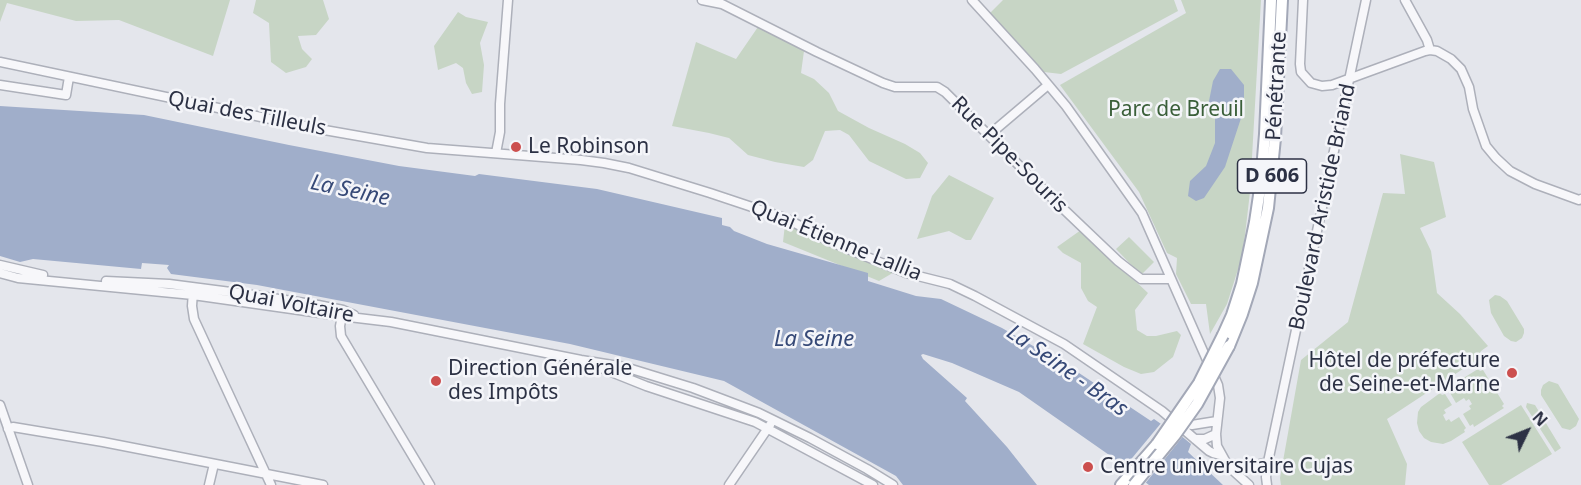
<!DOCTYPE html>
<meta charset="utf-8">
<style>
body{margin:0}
#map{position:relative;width:1581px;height:485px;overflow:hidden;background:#e4e6ec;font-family:"Noto Sans",sans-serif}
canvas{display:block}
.north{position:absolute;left:1497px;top:401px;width:60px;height:60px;-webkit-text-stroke:4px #f4f5f9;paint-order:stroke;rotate:47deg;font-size:16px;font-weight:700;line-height:24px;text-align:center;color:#2c3144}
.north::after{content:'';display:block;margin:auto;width:21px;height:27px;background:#2c3144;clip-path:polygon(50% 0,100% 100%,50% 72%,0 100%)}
</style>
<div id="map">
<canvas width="1581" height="485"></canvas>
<div class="north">N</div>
</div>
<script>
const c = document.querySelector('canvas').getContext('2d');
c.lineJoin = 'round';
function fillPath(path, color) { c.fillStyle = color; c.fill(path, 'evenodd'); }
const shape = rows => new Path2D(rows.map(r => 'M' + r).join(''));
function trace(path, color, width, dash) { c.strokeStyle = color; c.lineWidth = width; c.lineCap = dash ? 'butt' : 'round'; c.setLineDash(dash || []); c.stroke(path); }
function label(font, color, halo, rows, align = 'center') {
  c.font = font + ' "Noto Sans",sans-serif'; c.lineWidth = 5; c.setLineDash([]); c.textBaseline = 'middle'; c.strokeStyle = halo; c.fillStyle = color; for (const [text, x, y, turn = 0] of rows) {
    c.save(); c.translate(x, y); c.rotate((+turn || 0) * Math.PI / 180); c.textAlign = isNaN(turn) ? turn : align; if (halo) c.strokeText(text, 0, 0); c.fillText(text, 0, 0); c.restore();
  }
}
fillPath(shape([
 [0,0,230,0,213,56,119,20,76,21,7,3,0,22],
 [256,0,323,0,329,19,316,35,298,36,302,49,312,59,306,67,286,73,271,62,269,23,253,13],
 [1003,0,1174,0,1178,11,1061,74,1044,72,988,15],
 [1181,0,1261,0,1250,192,1245,235,1241,260,1227,304,1210,334,1206,304,1191,304,1176,274,1177,258,1167,253,1139,192,1060,85,1186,13],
 [458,12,466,17,488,22,480,43,484,65,482,92,472,94,466,83,463,68,456,63,438,70,434,46],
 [760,24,804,51,801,73,814,79,829,93,838,111,869,128,905,144,920,153,928,163,920,178,906,179,869,161,849,135,840,130,825,131,813,160,804,167,775,162,748,155,729,138,709,133,672,126,696,42,736,59],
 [1400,154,1434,162,1446,217,1420,228,1431,251,1437,293,1460,314,1488,346,1481,351,1475,361,1387,419,1407,464,1405,485,1281,485,1280,478,1301,360,1348,322,1383,193,1405,194],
 [949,175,994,198,971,240,966,240,949,231,917,239,932,196],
 [785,224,896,271,879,281,783,242],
 [1081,230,1148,293,1135,310,1137,330,1147,336,1156,336,1177,331,1181,335,1173,357,1154,372,1141,374,1124,367,1083,344,1097,307,1088,301,1081,288,1081,263,1063,253,1057,247],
 [1129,237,1154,262,1141,275,1116,249],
 [1495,295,1500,296,1507,301,1524,329,1524,333,1522,338,1516,342,1511,341,1504,336,1491,313,1489,300],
 [1478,369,1480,371,1483,370,1504,404,1502,406,1504,408,1474,427,1473,424,1470,426,1463,414,1471,409,1469,406,1472,404,1469,399,1466,401,1464,398,1456,403,1449,391,1451,390,1449,387],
 [1549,381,1558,384,1579,419,1576,426,1570,430,1562,428,1541,395,1541,390,1543,385],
 [1440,393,1442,395,1445,394,1452,405,1444,410,1446,413,1443,415,1446,421,1449,419,1451,422,1459,417,1466,428,1464,430,1465,432,1451,441,1443,444,1431,442,1424,438,1419,431,1417,423,1418,412,1421,407],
 [1527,403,1535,405,1561,448,1555,452,1526,407],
 [1521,405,1552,454,1501,485,1489,485,1462,442]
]), '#c7d5c5');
fillPath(shape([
 [1220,69,1231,69,1244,85,1244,109,1225,167,1204,198,1196,201,1188,196,1190,181,1206,166,1215,143,1215,118,1208,106,1213,81],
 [0,106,144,115,289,145,399,166,475,176,479,174,597,189,722,218,722,225,730,227,734,231,767,244,868,273,868,281,916,296,941,299,1002,328,1073,369,1151,421,1154,419,1164,426,1173,429,1191,444,1188,452,1223,485,1149,485,1112,457,1019,392,952,363,923,354,921,355,923,359,967,398,965,401,1007,447,1037,485,903,485,896,476,724,381,570,344,257,285,171,274,167,268,169,265,142,263,141,269,33,259,20,262,0,256]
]), '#a0aeca');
fillPath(shape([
 [1162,422,1184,435,1144,485,1123,469]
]), '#e4e6ec');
const minor = shape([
 [702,0,722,4,817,52,883,83,895,87,937,87,945,92,1053,199,1118,261,1141,279,1171,279],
 [972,0,1035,69,1066,106,1142,213,1218,385,1220,398,1216,434,1217,446,1228,466,1249,485],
 [1303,0,1300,64,1301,72,1311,83,1322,86,1332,85,1425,51,1430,50,1437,51,1451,59,1461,69,1469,87,1473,109,1486,146,1496,158,1510,171,1535,184,1579,200,1581,199],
 [1405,0,1427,40,1430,50],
 [0,62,313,128,427,148,581,160,604,163,629,168,710,193,785,218,831,242,906,273,950,284,975,296,1064,344,1162,411,1209,451,1213,453,1221,455],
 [0,85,66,95,69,77],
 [989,135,1048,85],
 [496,153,500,132,500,104,508,0],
 [0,265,43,275],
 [0,273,18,278,193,295,341,316,391,322,581,360,625,367,693,388,759,413,810,438,867,469,893,485],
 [106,281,169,284,246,294,318,305,343,310,354,315],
 [193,291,192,306,194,319,271,485],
 [343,311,340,326,341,336,430,485],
 [596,366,646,386,755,422,873,485],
 [0,405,28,485],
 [1179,423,1192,425,1217,421],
 [8,429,13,427,103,442,323,485],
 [1195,439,1205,439,1216,434],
 [1228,466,1248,467,1268,462],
 [209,485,214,464],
 [729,485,770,425],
 [1267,485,1266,477,1268,462,1366,0]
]);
const major = shape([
 [1223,335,1232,315,1242,284,1255,222,1261,182,1265,134,1271,0],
 [1229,346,1242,314,1252,283,1268,208,1275,138,1282,0],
 [1121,485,1157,444]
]);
trace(minor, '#adb0ba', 11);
trace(major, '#a3a8b7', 14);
trace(minor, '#f7f7fa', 8);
trace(major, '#fff', 10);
const majorBridge = shape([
 [1157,444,1199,383,1223,335],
 [1134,485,1175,435,1197,404,1229,346]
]);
trace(majorBridge, '#a3a8b7', 14, []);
trace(majorBridge, '#fff', 10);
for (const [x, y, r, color] of [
 [516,147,6,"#cc4f4e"],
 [1512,373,6,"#cc4f4e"],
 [436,381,6,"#cc4f4e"],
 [1088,467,6,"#cc4f4e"]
]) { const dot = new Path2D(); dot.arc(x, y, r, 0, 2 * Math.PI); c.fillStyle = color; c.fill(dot); trace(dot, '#f4f5f9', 2); }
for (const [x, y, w] of [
 [1272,176,69]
]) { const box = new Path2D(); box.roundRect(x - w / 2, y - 17, w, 34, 4.5); c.fillStyle = '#f4f5f9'; c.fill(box); trace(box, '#2c3144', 1.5); }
label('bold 20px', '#2c3144', null, [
 ["D 606",1272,176]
]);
label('21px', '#2c3144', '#f4f5f9', [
 ["Pénétrante",1277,86,-87],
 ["Quai des Tilleuls",247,114,11],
 ["Rue Pipe-Souris",1009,155,45],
 ["Boulevard Aristide Briand",1323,207,-78],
 ["Quai Étienne Lallia",836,241,22],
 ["Quai Voltaire",291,304,11]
]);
label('21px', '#3a5f39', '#f4f5f9', [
 ["Parc de Breuil",1176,110]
]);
label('21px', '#2c3144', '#f4f5f9', [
 ["Le Robinson",528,147],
 ["Hôtel de préfecture",1500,361,"right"],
 ["de Seine-et-Marne",1500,385,"right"],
 ["Direction Générale",448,369],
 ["des Impôts",448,393],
 ["Centre universitaire Cujas",1100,467]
], 'left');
label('italic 22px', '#364977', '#f4f5f9', [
 ["La Seine",350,191,12],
 ["La Seine",814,340],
 ["La Seine - Bras",1067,371,35]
]);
</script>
